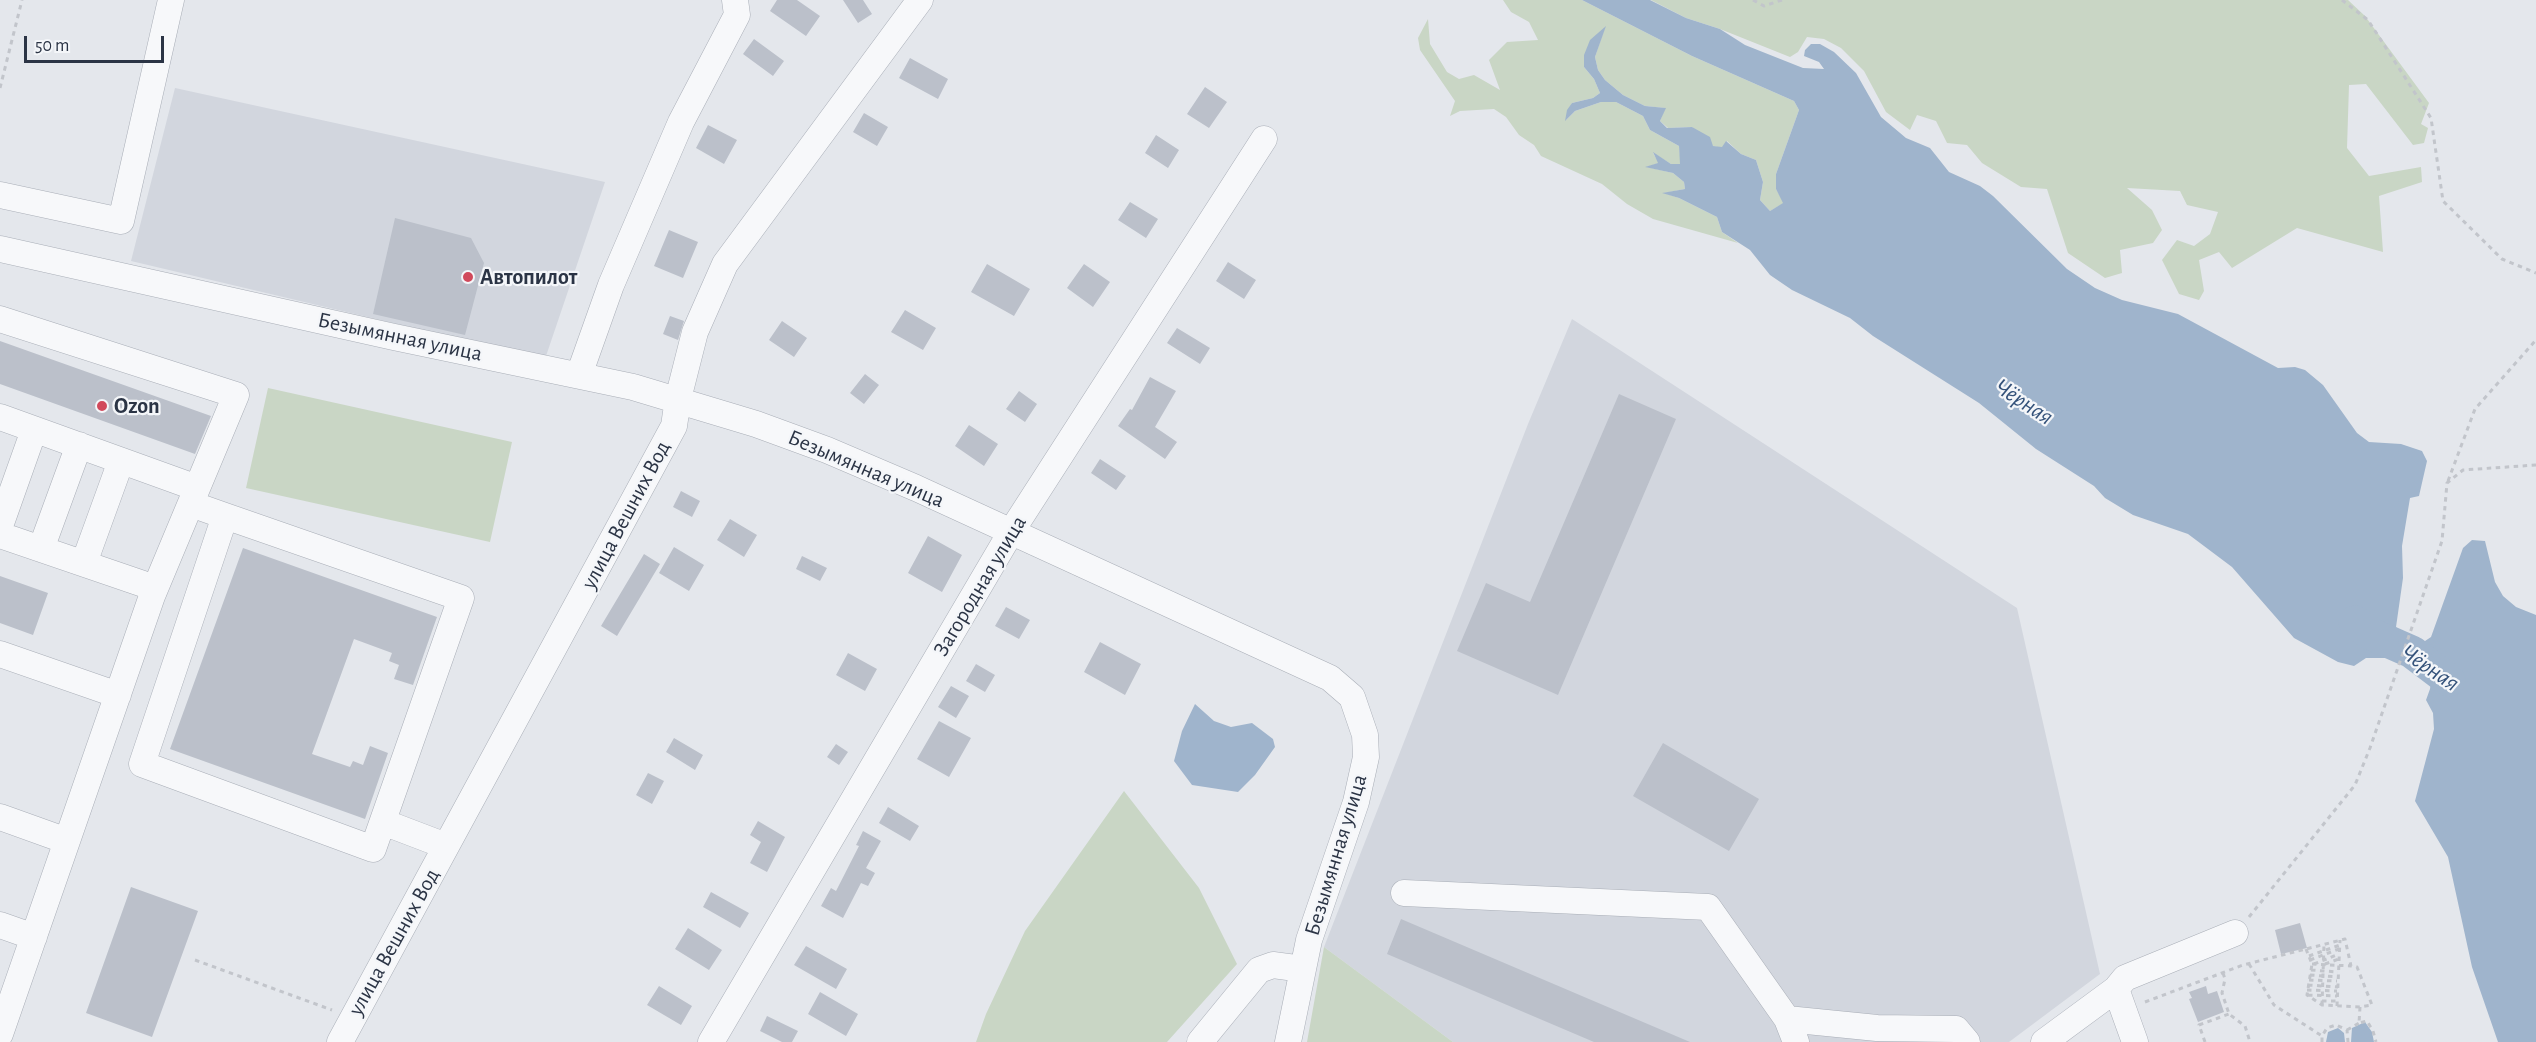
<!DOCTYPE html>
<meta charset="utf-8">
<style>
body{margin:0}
#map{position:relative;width:2536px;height:1042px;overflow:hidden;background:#e4e7ec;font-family:"Alegreya Sans",sans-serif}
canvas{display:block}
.scale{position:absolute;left:24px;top:36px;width:140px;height:27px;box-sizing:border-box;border:3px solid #2b3445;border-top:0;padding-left:8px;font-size:18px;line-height:21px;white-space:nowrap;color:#2b3445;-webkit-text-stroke:4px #f4f6f9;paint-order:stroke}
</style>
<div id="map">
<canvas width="2536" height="1042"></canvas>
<div class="scale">50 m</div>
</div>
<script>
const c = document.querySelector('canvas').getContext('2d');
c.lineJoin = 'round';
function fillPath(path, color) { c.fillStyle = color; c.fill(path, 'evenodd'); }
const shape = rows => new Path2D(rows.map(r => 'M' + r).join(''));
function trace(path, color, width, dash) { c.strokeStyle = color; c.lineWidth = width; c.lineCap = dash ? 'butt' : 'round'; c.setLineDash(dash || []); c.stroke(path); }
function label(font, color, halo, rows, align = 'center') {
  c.font = font + ' "Alegreya Sans",sans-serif'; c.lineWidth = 4.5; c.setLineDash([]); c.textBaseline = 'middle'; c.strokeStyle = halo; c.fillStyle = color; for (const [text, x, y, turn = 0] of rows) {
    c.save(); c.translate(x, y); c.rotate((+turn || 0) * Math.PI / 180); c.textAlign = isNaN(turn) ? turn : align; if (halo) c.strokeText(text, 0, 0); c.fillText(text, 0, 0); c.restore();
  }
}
fillPath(shape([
 [175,88,605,182,545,359,131,261],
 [1572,319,2017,608,2100,974,2009,1042,1453,1042,1324,947,1528,424]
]), '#d2d6de');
fillPath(shape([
 [1503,0,1582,0,1692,56,1794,101,1799,110,1776,174,1776,189,1784,203,1770,211,1760,200,1763,182,1756,160,1741,154,1727,141,1722,148,1713,146,1692,127,1668,128,1660,121,1665,108,1645,106,1623,95,1605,80,1598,70,1595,57,1605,27,1584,67,1594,79,1600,93,1593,98,1572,103,1566,120,1575,111,1601,102,1616,102,1643,116,1650,130,1679,146,1681,164,1671,164,1653,153,1659,163,1647,167,1673,173,1684,182,1685,189,1664,193,1679,198,1717,217,1722,232,1738,243,1653,219,1627,204,1602,184,1541,156,1534,145,1519,135,1506,117,1494,109,1460,111,1450,116,1455,101,1420,50,1418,38,1428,19,1430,44,1447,72,1459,79,1474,75,1500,90,1489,60,1507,42,1538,40,1529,22,1511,12],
 [1651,0,2348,0,2365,16,2429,103,2421,124,2428,128,2424,143,2413,145,2366,84,2349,85,2347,148,2369,176,2421,167,2422,182,2379,196,2383,252,2297,228,2232,268,2219,252,2199,260,2204,291,2199,300,2179,294,2162,260,2177,240,2194,246,2210,234,2218,212,2187,205,2180,191,2127,188,2152,210,2162,230,2153,243,2120,250,2122,273,2105,278,2068,253,2047,189,2021,187,1982,163,1967,145,1947,143,1936,121,1917,115,1910,130,1886,112,1864,71,1841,48,1824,39,1807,37,1798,52,1790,57,1720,29,1686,18],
 [268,388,512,442,490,542,246,488],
 [1124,791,1199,888,1237,964,1167,1042,976,1042,986,1014,1025,931],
 [1324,947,1453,1042,1307,1042]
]), '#c9d6c5');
fillPath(shape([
 [1582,0,1650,0,1686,18,1720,29,1745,45,1803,68,1824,69,1819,62,1804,56,1805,50,1811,44,1820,44,1834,52,1856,73,1881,117,1906,138,1930,148,1949,172,1980,186,1993,196,2067,269,2095,288,2122,300,2178,314,2278,368,2295,367,2305,370,2323,385,2357,433,2369,442,2401,444,2422,451,2427,461,2419,496,2410,498,2402,546,2403,578,2396,627,2400,633,2389,658,2366,658,2354,666,2338,662,2294,638,2232,567,2188,534,2133,515,2105,498,2094,486,2036,449,1979,403,1873,336,1850,318,1792,290,1770,275,1750,250,1722,232,1717,217,1679,198,1662,193,1685,189,1684,182,1673,173,1645,167,1658,163,1653,152,1671,164,1680,164,1679,146,1650,130,1643,116,1616,102,1601,102,1575,111,1565,121,1567,110,1572,103,1593,98,1600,93,1594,79,1584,67,1584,55,1590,40,1606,26,1595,57,1598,70,1605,80,1623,95,1645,106,1666,108,1660,121,1667,128,1692,127,1710,137,1713,146,1722,147,1726,141,1741,154,1756,160,1763,182,1760,200,1770,211,1783,203,1776,189,1776,174,1799,110,1794,101,1692,56],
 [2472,540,2485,541,2495,582,2503,596,2516,607,2536,615,2536,1042,2498,1042,2472,967,2448,857,2415,801,2434,729,2433,713,2426,700,2430,689,2431,680,2422,670,2408,666,2416,641,2422,643,2431,637,2463,548],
 [1195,704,1214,721,1231,727,1252,723,1273,739,1275,747,1255,775,1238,792,1192,785,1174,761,1182,731],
 [2365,1022,2372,1032,2374,1042,2351,1042,2352,1028],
 [2338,1028,2344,1033,2345,1042,2326,1042,2328,1032]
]), '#9fb4cc');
trace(shape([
 [2355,622,2371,634,2412,652,2449,680]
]), '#9fb4cc', 33);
fillPath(shape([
 [777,0,797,0,820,16,806,36,770,11],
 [843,0,863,0,872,14,858,23],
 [754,39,784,61,773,76,743,54],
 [910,58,948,79,938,99,899,78],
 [1205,87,1227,102,1209,128,1187,114],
 [864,113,888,127,877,146,853,132],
 [708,125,737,140,724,164,696,148],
 [1156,135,1179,150,1168,168,1145,153],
 [1130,202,1158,219,1146,238,1118,220],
 [395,218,471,238,484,263,465,335,373,314],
 [669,230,698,242,683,278,654,266],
 [1228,262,1256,280,1244,299,1216,281],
 [987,264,1030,289,1014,316,971,292],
 [1084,264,1110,282,1093,307,1067,288],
 [905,310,936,328,923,350,891,332],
 [670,316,684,321,678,340,663,334],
 [782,321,807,338,794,357,769,340],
 [1177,328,1210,348,1200,364,1167,343],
 [0,341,211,416,195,454,0,384],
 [865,374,879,385,864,404,850,393],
 [1150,377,1176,391,1155,427,1177,442,1165,459,1118,426,1130,409,1132,410],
 [1019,391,1037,404,1025,422,1006,409],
 [1619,394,1676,419,1558,695,1457,651,1486,583,1530,602],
 [969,425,998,444,984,466,955,446],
 [1100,459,1126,476,1116,490,1091,473],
 [681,491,700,501,692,517,673,507],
 [730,519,757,535,744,557,717,540],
 [928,536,962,555,942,592,908,573],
 [674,547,704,565,689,591,659,573],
 [243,548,437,617,413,685,394,679,399,665,389,661,392,653,354,639,312,754,350,767,353,761,363,765,370,746,388,753,365,819,170,749],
 [644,554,660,564,617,636,601,626],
 [802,556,827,568,820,581,796,569],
 [0,576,48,593,33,635,0,623],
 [1006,607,1030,620,1019,639,995,626],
 [1100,642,1141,664,1125,695,1084,672],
 [848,653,877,669,865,691,836,675],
 [976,664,995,675,985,692,966,681],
 [951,686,969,696,956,718,938,707],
 [939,721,971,738,949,777,917,759],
 [674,738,703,755,695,770,666,752],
 [1663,743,1759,799,1729,851,1633,796],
 [836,744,848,752,839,765,827,757],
 [648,773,664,781,652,804,636,795],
 [888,807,919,826,910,841,879,823],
 [758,821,785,837,767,872,750,863,761,842,750,835],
 [863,831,881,841,866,868,875,873,868,886,861,883,843,918,821,906,831,888,836,891,859,846,856,845],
 [131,887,198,911,152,1037,86,1013],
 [711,892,749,913,740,928,703,907],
 [1401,919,1690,1042,1594,1042,1387,954],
 [2300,923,2307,948,2281,954,2275,930],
 [688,928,722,950,709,970,675,949],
 [806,946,847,969,836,989,794,965],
 [659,986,692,1006,681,1025,647,1005],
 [2206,986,2208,994,2217,991,2224,1012,2198,1022,2189,999,2192,998,2189,992],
 [820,992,858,1014,846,1036,808,1014],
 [767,1016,798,1031,792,1042,782,1042,760,1031]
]), '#bbc0ca');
const minor = shape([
 [0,195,121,221,171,0],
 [0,249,394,337,633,387,756,424,827,450,916,488,1330,678,1352,697,1365,735,1366,757,1356,802,1309,940,1288,1042],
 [0,319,236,395,152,596,0,1034],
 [579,375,611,285,681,122,737,15,735,0],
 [0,417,197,488],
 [191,504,225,516,461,598,373,849,142,764,225,516],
 [0,526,34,430],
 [0,535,155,588],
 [41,549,79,445],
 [84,563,121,461],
 [0,654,118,695],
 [0,817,67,841],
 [383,822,446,846],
 [1404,893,1708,907,1787,1019,1796,1042],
 [0,925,34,937],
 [2116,989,2125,978,2235,933],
 [1787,1019,1877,1028,1956,1029,1967,1042],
 [340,1042,674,426,678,399,695,332,725,264,920,0],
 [711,1042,1011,532,1264,139],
 [1200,1042,1259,970,1273,965,1303,969],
 [2044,1042,2116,989,2135,1042]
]);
trace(minor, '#a9aeb7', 27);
trace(shape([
 [1753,0,1764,6,1782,0],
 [2342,0,2368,20,2431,118,2443,201,2502,259,2536,273],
 [0,88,22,0],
 [2448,481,2475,409,2536,340],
 [2249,917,2355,785,2370,748,2442,541,2447,483,2463,470,2536,465],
 [2309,956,2340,945],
 [195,960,332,1010],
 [2310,960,2339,949],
 [2249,964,2274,1005,2322,1036],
 [2312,964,2351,966],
 [2314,964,2339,954],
 [2325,964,2339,959],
 [2311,970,2338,972],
 [2223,973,2225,979,2222,993,2229,1014,2245,1026,2250,1042],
 [2310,975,2338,977],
 [2309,980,2337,981],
 [2308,985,2338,987],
 [2307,990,2337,991],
 [2308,995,2337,996],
 [2322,1001,2337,1001],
 [2145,1002,2243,965,2306,949,2345,939,2351,966,2357,967,2372,1005,2360,1007,2322,1005,2307,995,2312,964,2306,949],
 [2322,1005,2324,944],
 [2337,1006,2340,940],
 [2360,1007,2359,1023,2367,1021,2373,1031,2376,1042],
 [2347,1030,2359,1023],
 [2205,1042,2199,1025,2229,1014],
 [2322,1042,2322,1036,2327,1028,2336,1025,2347,1030,2348,1042]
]), '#c2c5cb', 3, [4.5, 4.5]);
trace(minor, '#f7f8fa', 26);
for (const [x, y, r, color] of [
 [468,277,6,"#d1495b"],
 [102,406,6,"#d1495b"]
]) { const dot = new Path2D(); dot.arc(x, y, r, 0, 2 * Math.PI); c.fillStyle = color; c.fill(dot); trace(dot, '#f4f6f9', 2); }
label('bold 22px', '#2b3445', '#f4f6f9', [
 ["Автопилот",480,277],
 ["Ozon",114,406]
], 'left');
label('22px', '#2b3445', '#f4f6f9', [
 ["Безымянная улица",400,337,12],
 ["Безымянная улица",866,469,23],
 ["улица Вешних Вод",626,515,-62],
 ["Загородная улица",980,586,-59],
 ["Безымянная улица",1336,855,-73],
 ["улица Вешних Вод",394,942,-61]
]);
label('italic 24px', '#34527a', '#f4f6f9', [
 ["Чёрная",2024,402,33],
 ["Чёрная",2430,668,34]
]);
</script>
